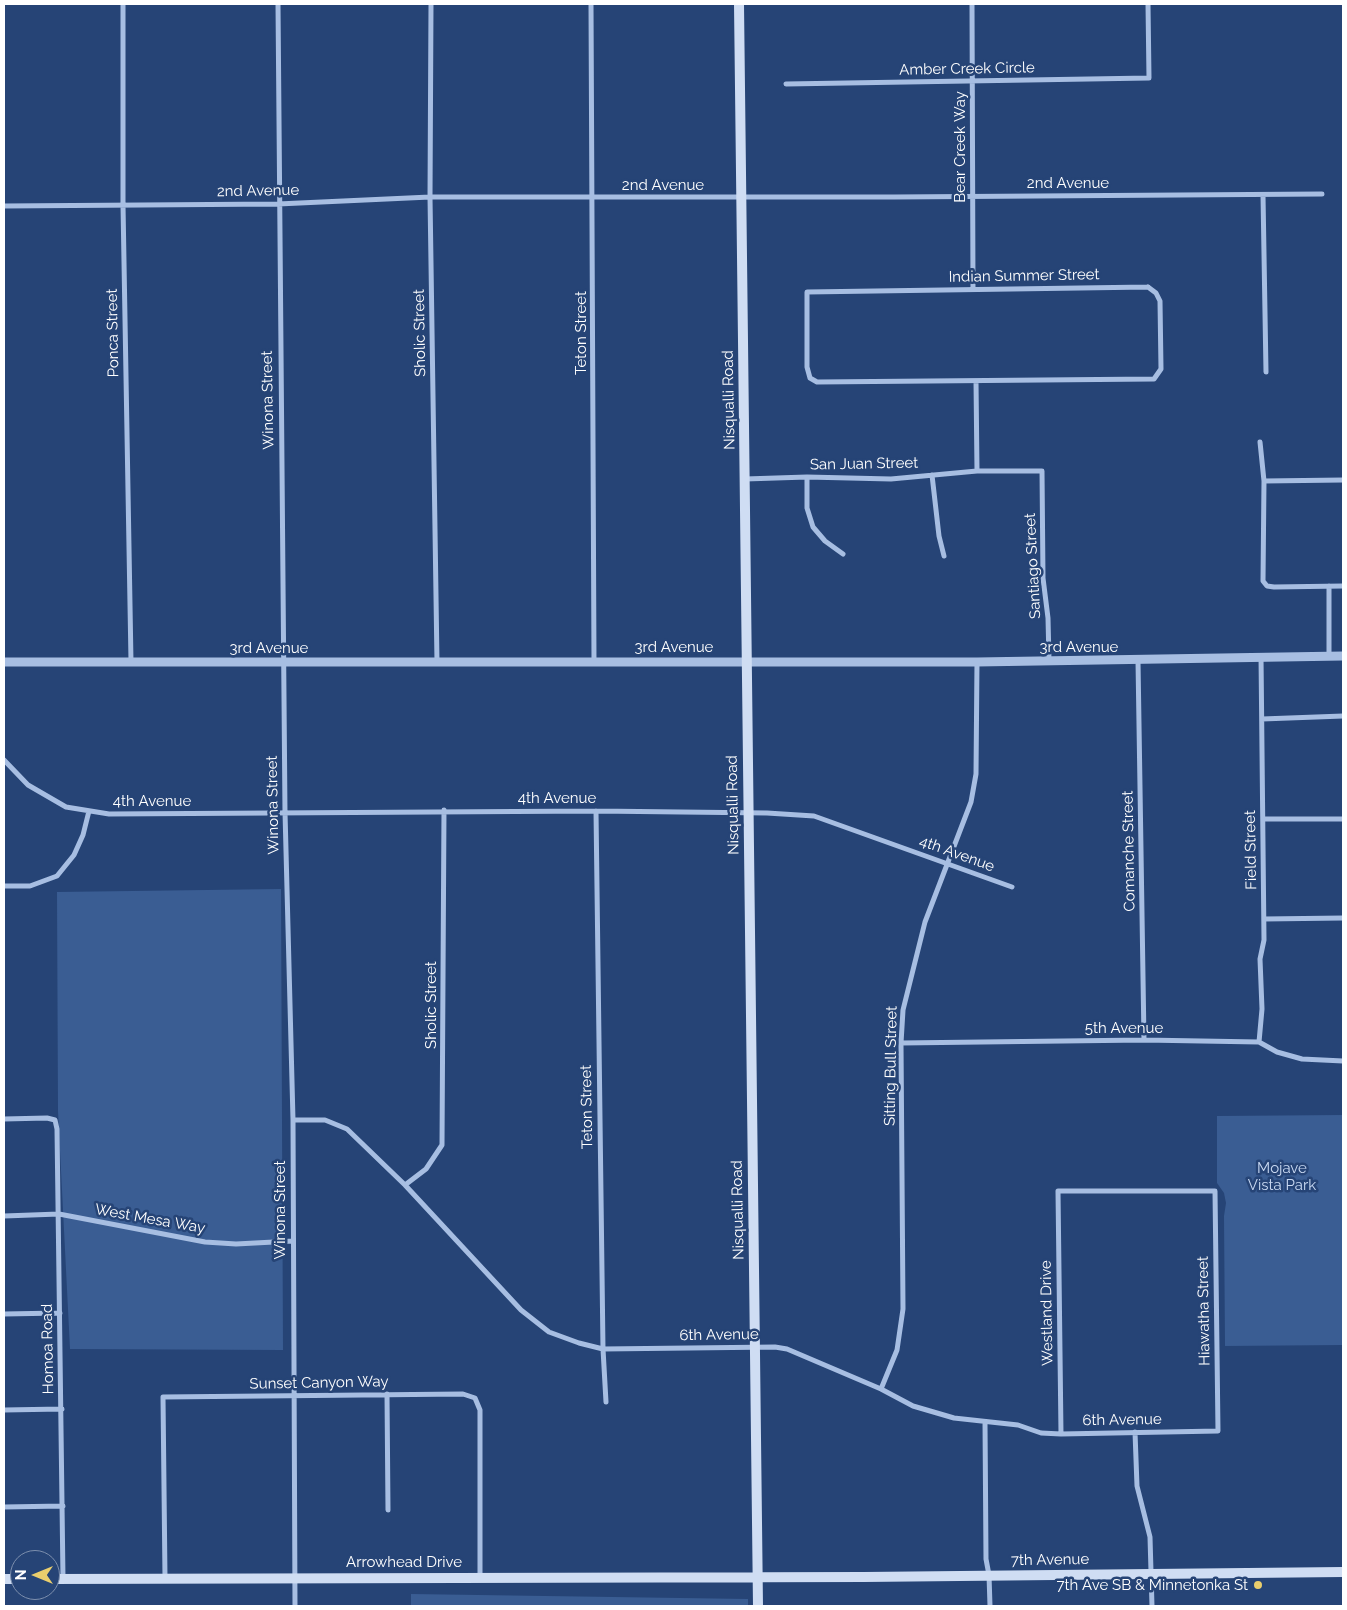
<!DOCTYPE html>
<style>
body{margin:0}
#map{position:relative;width:1347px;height:1610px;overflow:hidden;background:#264476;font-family:Raleway,sans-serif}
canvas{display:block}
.frame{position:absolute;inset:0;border:5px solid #fff;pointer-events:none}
.north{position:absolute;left:10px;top:1550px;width:50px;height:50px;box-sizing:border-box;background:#264476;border:1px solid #7d8fad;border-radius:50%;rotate:270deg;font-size:14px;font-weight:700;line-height:20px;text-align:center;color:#fff}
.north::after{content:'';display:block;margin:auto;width:18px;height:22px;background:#eace6d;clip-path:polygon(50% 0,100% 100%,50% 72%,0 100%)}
</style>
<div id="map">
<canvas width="1347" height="1610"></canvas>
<div class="frame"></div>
<div class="north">N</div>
</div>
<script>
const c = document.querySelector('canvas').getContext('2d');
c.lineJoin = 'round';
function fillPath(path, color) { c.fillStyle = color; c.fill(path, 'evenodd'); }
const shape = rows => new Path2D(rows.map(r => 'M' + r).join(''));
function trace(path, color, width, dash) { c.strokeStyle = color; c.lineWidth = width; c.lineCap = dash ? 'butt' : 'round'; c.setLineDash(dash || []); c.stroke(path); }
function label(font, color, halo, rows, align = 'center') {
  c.font = font + ' Raleway,sans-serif'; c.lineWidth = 5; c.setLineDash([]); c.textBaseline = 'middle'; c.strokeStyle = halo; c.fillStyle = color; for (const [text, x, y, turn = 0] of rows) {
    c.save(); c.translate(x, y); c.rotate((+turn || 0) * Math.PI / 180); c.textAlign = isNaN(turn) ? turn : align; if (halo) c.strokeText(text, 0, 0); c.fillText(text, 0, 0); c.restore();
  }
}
fillPath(shape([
 [281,889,283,1350,70,1349,58,1111,57,892],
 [1343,1115,1343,1345,1225,1346,1224,1216,1226,1203,1224,1193,1217,1183,1217,1116],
 [411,1594,748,1599,748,1606,411,1606]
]), '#3a5d93');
trace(shape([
 [123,4,123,205,131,661],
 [278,4,285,812,293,1120,295,1606],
 [431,4,430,197,437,662],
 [591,4,594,661],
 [972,4,973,289],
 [786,84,1149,78,1148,4],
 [1263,195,1266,372],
 [4,206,278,204,430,197,894,197,1322,194],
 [1148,287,1156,293,1160,301,1161,369,1154,379,817,382,810,378,807,367,807,292,1148,287],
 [976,381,977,471],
 [1260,442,1264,481,1263,581,1267,586,1274,587,1343,586],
 [932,475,939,536,944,556],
 [807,477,807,508,813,527,825,541,843,554],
 [745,479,807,477,891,479,977,471,1042,471,1043,578,1048,618,1049,660],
 [1264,481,1343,480],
 [1329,586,1329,656],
 [1138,661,1144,1040],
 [1262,719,1343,716],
 [4,760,28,785,66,807,109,814,596,811,767,813,814,816,1012,887],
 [596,811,603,1349,606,1402],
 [1263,819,1343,819],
 [4,886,30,886,57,876,74,855,83,835,89,811],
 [1264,919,1343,918],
 [1259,1042,1262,1009,1260,959,1264,940,1261,656],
 [901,1043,1144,1040,1259,1042,1277,1052,1302,1059,1343,1061],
 [4,1119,47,1118,55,1120,57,1129,63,1578],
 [293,1120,325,1120,347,1129,405,1185,521,1310,549,1332,579,1343,603,1349,775,1347,787,1349,881,1389,913,1406,954,1418,1018,1425,1041,1433,1061,1434,1218,1431,1215,1191,1058,1191,1061,1434],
 [405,1185,426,1169,442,1145,444,810],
 [4,1216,59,1214,205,1242,236,1244,293,1241],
 [4,1314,60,1313],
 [881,1389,897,1350,903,1309,901,1043,903,1010,925,922,971,802,976,774,977,662],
 [387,1394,388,1510],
 [4,1410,62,1409],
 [985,1422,986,1559,989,1575,990,1606],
 [1135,1432,1137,1486,1150,1537,1152,1606],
 [4,1507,63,1506],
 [165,1578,163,1397,463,1394,475,1398,480,1410,480,1577]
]), '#a7bee2', 5);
trace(shape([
 [4,662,977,662,1343,656]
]), '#a7bee2', 9);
trace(shape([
 [739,4,758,1606],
 [4,1579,20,1579],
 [50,1579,864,1577,1343,1572]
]), '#cfddf3', 10);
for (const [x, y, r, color] of [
 [1258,1585,5,"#eace6d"]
]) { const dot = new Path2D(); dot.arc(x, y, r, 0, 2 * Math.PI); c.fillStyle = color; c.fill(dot); trace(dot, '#264476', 2); }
label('15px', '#fff', '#264476', [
 ["Amber Creek Circle",967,69,-1],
 ["Bear Creek Way",960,147,-90],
 ["2nd Avenue",1068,183],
 ["2nd Avenue",663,185],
 ["2nd Avenue",258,191,-1],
 ["Indian Summer Street",1024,276,-1],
 ["Ponca Street",113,333,-91],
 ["Sholic Street",420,333,-91],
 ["Teton Street",581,333,-90],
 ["Winona Street",268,400,-91],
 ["Nisqualli Road",729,400,-91],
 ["San Juan Street",864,464,-1],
 ["Santiago Street",1033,566,-93],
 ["3rd Avenue",674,647],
 ["3rd Avenue",1079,647],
 ["3rd Avenue",269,648],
 ["4th Avenue",557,798],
 ["4th Avenue",152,801],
 ["Winona Street",273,805,-91],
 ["Nisqualli Road",733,805,-91],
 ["Field Street",1251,850,-91],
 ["Comanche Street",1129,851,-91],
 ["4th Avenue",957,854,20],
 ["Sholic Street",431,1005,-90],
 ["5th Avenue",1124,1028],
 ["Sitting Bull Street",891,1066,-89],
 ["Teton Street",587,1107,-91],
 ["Winona Street",280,1210,-90],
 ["Nisqualli Road",738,1210,-91],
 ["West Mesa Way",150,1219,10],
 ["Hiawatha Street",1204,1311,-91],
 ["Westland Drive",1047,1313,-91],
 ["6th Avenue",719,1335,-1],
 ["Homoa Road",48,1349,-91],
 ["Sunset Canyon Way",319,1383,-1],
 ["6th Avenue",1122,1420,-1],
 ["7th Avenue",1050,1560,-1],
 ["Arrowhead Drive",404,1562]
]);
label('15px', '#c9d9f2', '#264476', [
 ["Mojave",1282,1168],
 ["Vista Park",1282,1185]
]);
label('15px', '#fff', '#264476', [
 ["7th Ave SB & Minnetonka St",1248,1585]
], 'right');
</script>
